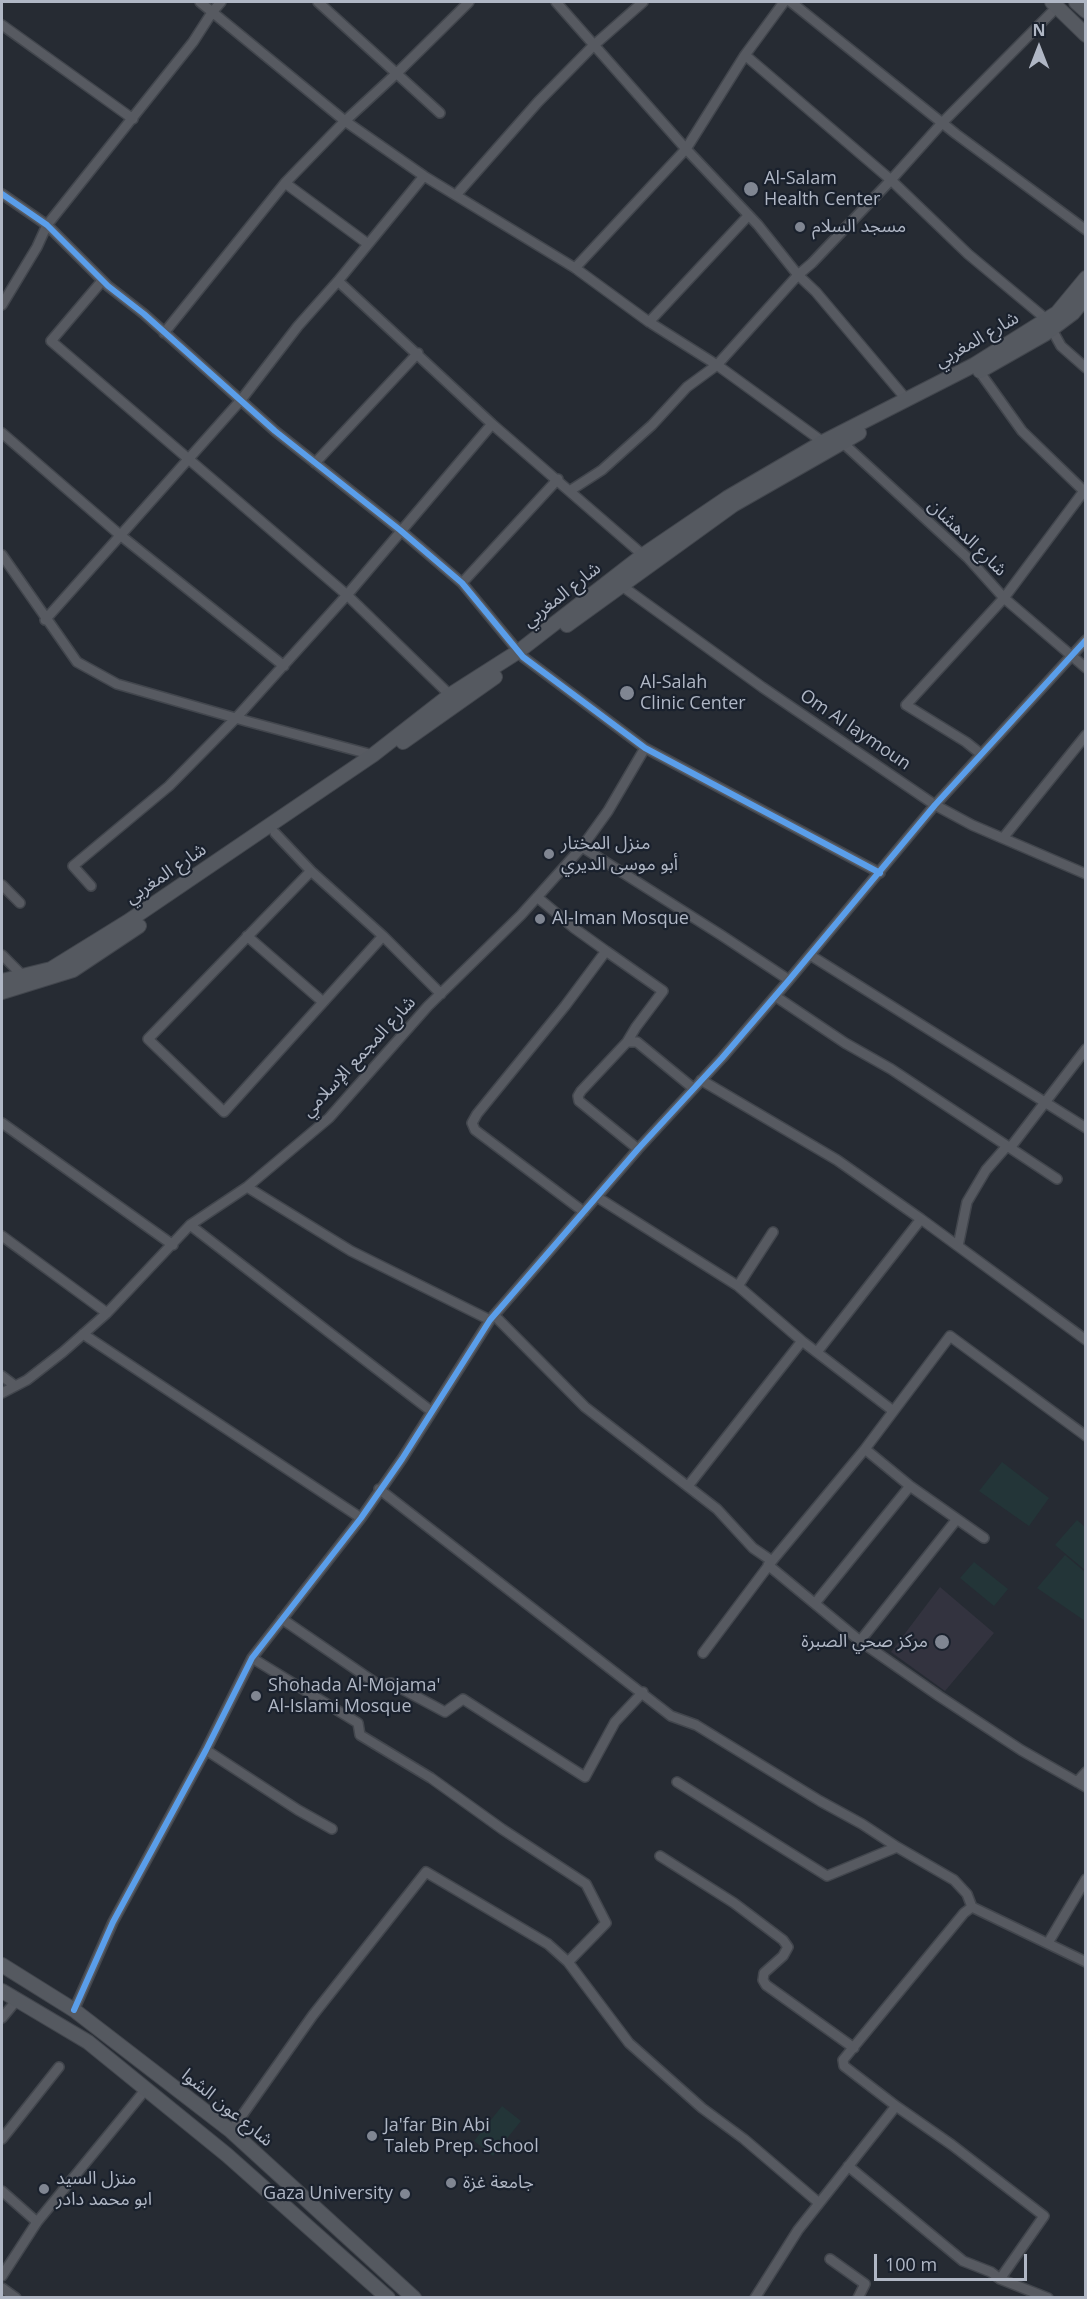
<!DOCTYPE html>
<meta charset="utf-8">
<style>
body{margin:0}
#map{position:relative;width:1087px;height:2299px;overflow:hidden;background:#262b33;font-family:"Open Sans",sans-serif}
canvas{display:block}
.frame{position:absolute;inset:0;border:3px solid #b0b7c5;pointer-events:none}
.north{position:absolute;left:1009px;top:18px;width:60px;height:60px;-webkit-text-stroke:4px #1a212d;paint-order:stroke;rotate:0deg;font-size:16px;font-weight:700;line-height:24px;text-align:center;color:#b0b7c5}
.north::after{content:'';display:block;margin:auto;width:21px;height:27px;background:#b0b7c5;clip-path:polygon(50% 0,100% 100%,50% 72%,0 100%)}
.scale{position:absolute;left:874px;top:2254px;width:153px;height:27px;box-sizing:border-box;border:3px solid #b0b7c5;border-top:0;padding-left:8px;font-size:18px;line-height:21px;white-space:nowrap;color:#b0b7c5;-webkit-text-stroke:4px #1a212d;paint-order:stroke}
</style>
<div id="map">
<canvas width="1087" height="2299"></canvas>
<div class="frame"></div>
<div class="north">N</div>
<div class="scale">100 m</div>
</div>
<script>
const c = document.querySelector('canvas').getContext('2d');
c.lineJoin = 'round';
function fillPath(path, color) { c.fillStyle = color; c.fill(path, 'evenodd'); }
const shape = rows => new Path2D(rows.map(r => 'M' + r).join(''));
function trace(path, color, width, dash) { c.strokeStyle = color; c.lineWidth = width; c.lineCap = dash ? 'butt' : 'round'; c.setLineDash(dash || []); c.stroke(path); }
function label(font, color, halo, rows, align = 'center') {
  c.font = font + ' "Open Sans","Noto Sans Arabic",sans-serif'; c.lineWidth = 4.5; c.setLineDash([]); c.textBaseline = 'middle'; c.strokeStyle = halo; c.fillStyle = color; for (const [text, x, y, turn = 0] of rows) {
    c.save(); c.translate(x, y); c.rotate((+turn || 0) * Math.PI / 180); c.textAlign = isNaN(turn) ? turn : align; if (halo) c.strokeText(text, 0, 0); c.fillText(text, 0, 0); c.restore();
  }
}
fillPath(shape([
 [940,1587,994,1633,945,1691,891,1652]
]), '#33333f');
fillPath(shape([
 [1002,1462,1049,1498,1029,1526,979,1491],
 [1077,1520,1085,1527,1085,1570,1055,1545],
 [1065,1555,1085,1572,1085,1621,1037,1588],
 [974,1562,1008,1589,994,1606,960,1578],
 [502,2106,521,2121,493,2156,474,2141]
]), '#233538');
const street = shape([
 [200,2,345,121,424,176,575,268,649,322,717,365,823,442,843,443,968,558,1004,598,1086,668],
 [318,2,440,113],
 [556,2,686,149,758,225,798,275,816,292,907,400],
 [791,2,956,134,1086,230],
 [2,25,133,119],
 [745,55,891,180,968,254,1046,319,1061,346,1086,368],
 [285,183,368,244],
 [2,194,47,225,108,286,144,314,275,431,400,530,462,583,523,657,645,748,880,873],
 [456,195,538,102,593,46,643,2],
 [575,268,686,149,745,55,784,2],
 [102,281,51,341,347,595,450,695],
 [338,281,492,424,643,555],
 [2,305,37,247,47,225,193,42,213,11,221,2],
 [649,322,748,216],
 [164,333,285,183,345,121,397,73,469,2],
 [979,371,1022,431,1086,493],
 [2,433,120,535,284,666],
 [315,463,418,353],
 [571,490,602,470,652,425,687,387,717,365,798,275,812,263,891,180,942,123,1057,7],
 [2,555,77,662,117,684,246,721,373,755],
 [462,583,558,479],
 [622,586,762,687,935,805,972,825,1086,874],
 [45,620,241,400,298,326,338,281,424,176],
 [981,754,966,742,906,705,1004,598,1084,491],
 [275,833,311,871,383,936,441,994],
 [1003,838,1086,735],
 [582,847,721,935,789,980],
 [311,871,148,1039,224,1112,383,936],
 [2,885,20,903],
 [91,886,73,866,169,786,236,718,347,595,492,424],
 [537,897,574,928,606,951,565,1006,477,1114,472,1123,475,1130,584,1212],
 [247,936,323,1002],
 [606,951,663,991,636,1027,627,1042],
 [2,955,22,975],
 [810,955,1086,1128],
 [775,996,845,1043,891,1069,1057,1179],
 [701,1080,837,1160,921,1219,817,1352],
 [2,1123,173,1245],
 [1010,1148,1086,1049],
 [638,1149,579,1101,578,1096,581,1091,627,1042,637,1042,693,1088],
 [247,1187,351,1251,490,1320],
 [597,1197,738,1286,802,1341,892,1410],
 [921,1219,1086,1340],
 [190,1225,431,1411],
 [2,1236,107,1313],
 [958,1246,967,1202,986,1170,1007,1146],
 [738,1286,773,1232],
 [494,1315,585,1407,717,1509,753,1548,772,1561,703,1653],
 [83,1334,361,1518],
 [2,1376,14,1385],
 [2,1393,27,1380,63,1352,107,1313,190,1225,247,1187,329,1118,428,1006,521,915,582,847,608,811,645,748],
 [865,1449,910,1486,984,1538],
 [688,1486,802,1341],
 [379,1489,671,1716,696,1725,820,1801,862,1824,897,1847,954,1880,967,1894,972,1907],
 [772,1561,865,1449,950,1336,1086,1436],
 [768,1565,860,1641,939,1696,1021,1750,1086,1787],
 [816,1602,910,1486],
 [282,1619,380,1686,391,1683,445,1712,463,1699,585,1777,615,1722,643,1692],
 [860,1641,957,1519],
 [252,1658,358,1723,360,1735,431,1778,502,1829,586,1884,606,1923,568,1962],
 [206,1750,298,1810,332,1829],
 [677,1782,827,1876,897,1847],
 [1077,1782,1086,1772],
 [660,1856,734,1903,783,1940,788,1947,783,1956,764,1973,763,1980,766,1985,854,2048],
 [1048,1943,1086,1879],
 [74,2010,113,1922,206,1750,252,1658,361,1518,402,1459,490,1320,638,1149,722,1058,789,980,935,805,1086,640],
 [2,2018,16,2001],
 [896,2106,952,2145,1044,2216,1000,2279],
 [231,2131,313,2015,426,1872,548,1944,568,1962,629,2043,702,2108,744,2139,819,2203],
 [2,2139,59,2067],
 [848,2166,963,2261,991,2272,1000,2279,1048,2298],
 [2,2191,37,2222],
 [830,2259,865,2284,858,2298],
 [2,2276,37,2222,146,2089],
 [2,2288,16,2298],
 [755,2298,798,2230,896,2106,844,2066,843,2060,964,1913,972,1907,1086,1962]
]);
const secondary = shape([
 [1052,2,1086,35],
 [1076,2,1086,11],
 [980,371,1045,334,1073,313,1086,297],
 [567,625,733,505,859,433],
 [403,742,495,677],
 [2,981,51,969,127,922,373,755,450,695,519,651,643,555,727,498,823,442,974,365,1057,313,1086,278],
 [2,992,73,970,139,926],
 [2,1965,74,2010,231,2131,414,2298],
 [2,1991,88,2042,227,2155,388,2298]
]);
trace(street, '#42464d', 12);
trace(secondary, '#42464d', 16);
trace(street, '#575a61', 9);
trace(secondary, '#555960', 14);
trace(shape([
 [2,194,47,225,108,286,144,314,275,431,400,530,462,583,523,657,645,748,880,873],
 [74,2010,113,1922,206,1750,252,1658,361,1518,402,1459,490,1320,638,1149,722,1058,789,980,935,805,1086,640]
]), '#5a9eea', 6);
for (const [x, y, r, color] of [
 [751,189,8,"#808692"],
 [800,227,6,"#808692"],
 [627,693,8,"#808692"],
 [549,854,6,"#808692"],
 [540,919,6,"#808692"],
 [942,1642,8,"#808692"],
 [256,1696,6,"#808692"],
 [372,2136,6,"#808692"],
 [451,2183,6,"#808692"],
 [44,2189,6,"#808692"],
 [405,2194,6,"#808692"]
]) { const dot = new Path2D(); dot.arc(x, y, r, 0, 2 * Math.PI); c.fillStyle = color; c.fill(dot); trace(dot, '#1a212d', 2); }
label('18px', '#b0b7c5', '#1a212d', [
 ["Al-Salam",764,179],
 ["Health Center",764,200],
 ["مسجد السلام",812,227],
 ["Al-Salah",640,683],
 ["Clinic Center",640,704],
 ["منزل المختار",561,844],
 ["أبو موسى الديري",561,865],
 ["Al-Iman Mosque",552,919],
 ["مركز صحي الصبرة",928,1642,"right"],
 ["Shohada Al-Mojama'",268,1686],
 ["Al-Islami Mosque",268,1707],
 ["Ja'far Bin Abi",384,2126],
 ["Taleb Prep. School",384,2147],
 ["منزل السيد",56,2179],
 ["ابو محمد دادر",56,2200],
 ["جامعة غزة",463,2183],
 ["Gaza University",393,2194,"right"]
], 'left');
label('18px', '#b0b7c5', '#1a212d', [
 ["شارع المغربي",977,340,-30],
 ["شارع الدهشان",967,538,44],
 ["شارع المغربي",562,595,-38],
 ["Om Al laymoun",855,730,34],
 ["شارع المغربي",166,874,-34],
 ["شارع المجمع الإسلامي",359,1057,-47],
 ["شارع عون الشوا",227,2108,39]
]);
</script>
